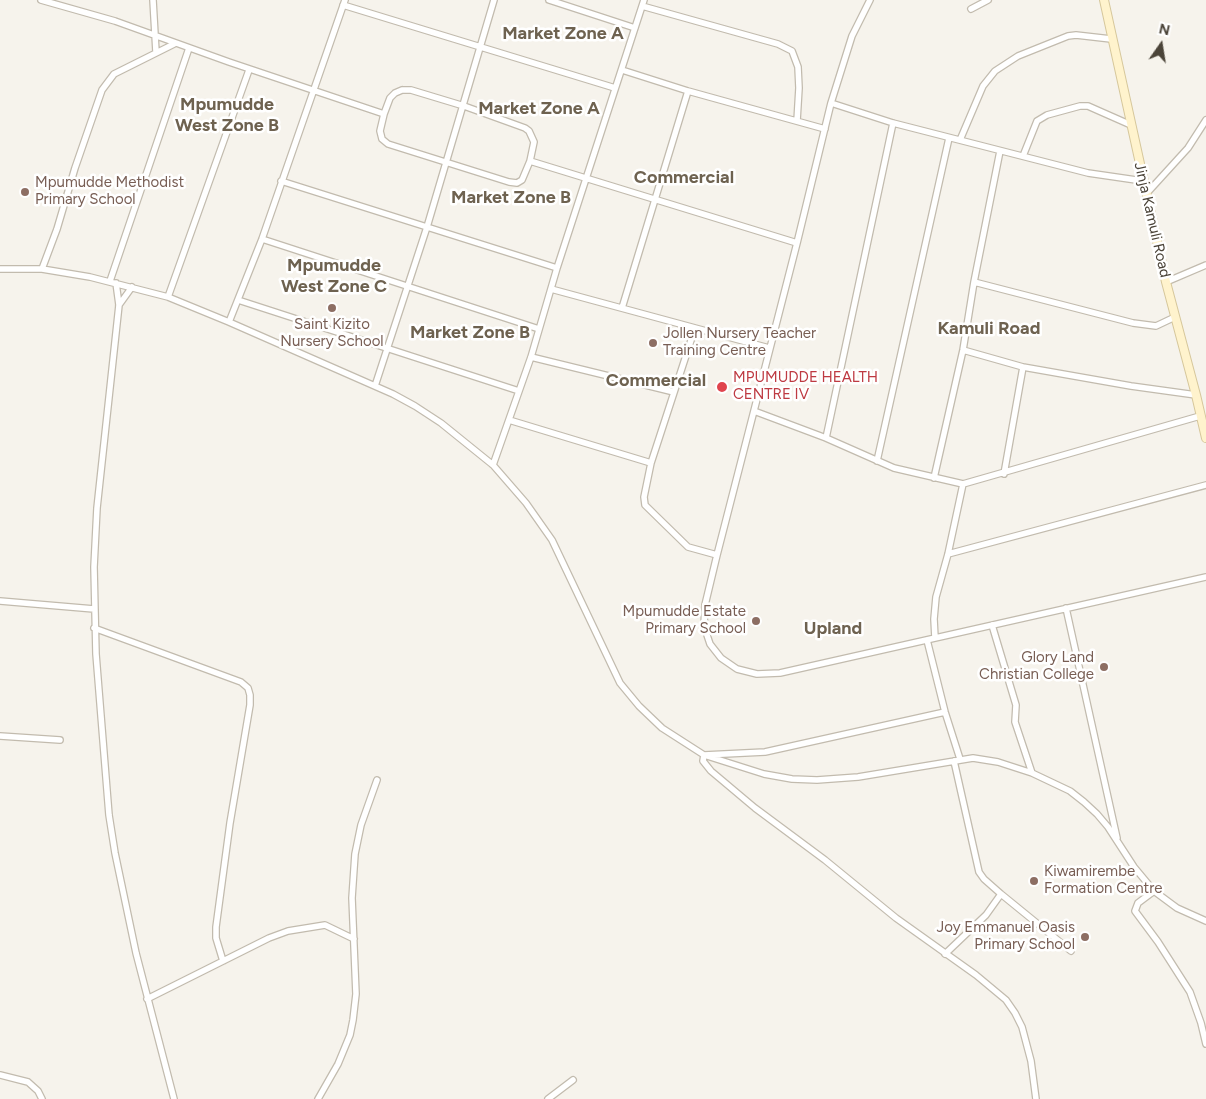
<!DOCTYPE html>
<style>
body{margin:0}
#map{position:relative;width:1206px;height:1099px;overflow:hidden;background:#f6f3ec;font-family:Figtree,sans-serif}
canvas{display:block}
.north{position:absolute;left:1136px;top:20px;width:50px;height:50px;-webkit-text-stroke:4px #fff;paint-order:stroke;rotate:13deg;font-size:14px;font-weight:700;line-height:20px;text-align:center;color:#4b4439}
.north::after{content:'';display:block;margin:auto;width:18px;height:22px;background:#4b4439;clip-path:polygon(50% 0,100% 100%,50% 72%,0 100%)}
</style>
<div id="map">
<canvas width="1206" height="1099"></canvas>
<div class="north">N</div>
</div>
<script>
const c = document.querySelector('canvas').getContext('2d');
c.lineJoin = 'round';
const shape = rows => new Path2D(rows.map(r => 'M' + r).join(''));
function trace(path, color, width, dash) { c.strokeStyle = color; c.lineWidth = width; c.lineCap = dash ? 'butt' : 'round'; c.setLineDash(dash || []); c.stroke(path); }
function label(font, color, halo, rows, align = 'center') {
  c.font = font + ' Figtree,sans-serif'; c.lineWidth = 5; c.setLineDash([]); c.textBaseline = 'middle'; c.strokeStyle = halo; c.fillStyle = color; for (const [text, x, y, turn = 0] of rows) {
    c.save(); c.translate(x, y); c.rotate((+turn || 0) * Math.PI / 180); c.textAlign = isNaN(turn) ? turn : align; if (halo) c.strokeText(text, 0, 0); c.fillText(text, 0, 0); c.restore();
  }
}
const street = shape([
 [41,0,115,21,229,62,384,114],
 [153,0,156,52],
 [549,0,635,28],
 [870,0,852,36,831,103,797,243,717,555,705,605,704,626,710,644,721,658,737,669,757,674,780,673,1206,577],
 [343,5,615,88],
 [642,6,778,44,792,51,798,67,799,88,797,121],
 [971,9,988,0],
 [622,70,688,91,825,129],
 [402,90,411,90,464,106,525,128,529,131,534,142,530,161,522,180,517,183,509,182,388,144,382,139,380,131,384,114,390,98,395,93,402,90],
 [831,103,893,123,1088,173,1143,181],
 [960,140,983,86,995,71,1018,56,1068,36,1076,35,1111,39],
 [1023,156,1037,121,1047,115,1080,106,1088,106,1097,110,1131,125],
 [530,161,797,243],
 [281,181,557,268],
 [1147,193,1188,148,1206,120],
 [262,239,539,329],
 [0,269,42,269,90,277,168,297,229,322,393,394,415,406,441,423,493,465,526,503,552,540,620,683,639,706,662,728,704,755,764,774,792,779,817,780,858,777,973,758,998,762,1032,773,1070,791,1084,802,1097,814,1108,827,1134,867,1154,891,1177,908,1206,921],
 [42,269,57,229,75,168,102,90,114,74,174,44],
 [110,281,189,48],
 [974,282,1133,323,1156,326,1175,317],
 [1166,282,1206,265],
 [116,283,119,305,97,508,94,567,96,654,109,815,115,853,136,953,174,1099],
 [551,289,769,348],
 [168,297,249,70],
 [238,300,519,391],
 [119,305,132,287],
 [622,308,688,91],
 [229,322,262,239,345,0],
 [695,328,651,463,644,497,645,505,688,547,717,555],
 [963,350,1023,367,1131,386,1196,395],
 [531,357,674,392],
 [375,386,427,227,494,0],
 [754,411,826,438,894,468,963,484,1200,416],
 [509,420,651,463],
 [826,438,893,123],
 [877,461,949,138],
 [493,465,531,357,557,268,644,0],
 [1004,474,1023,367],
 [934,478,963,350,974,282,1000,151],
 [948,554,1206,485],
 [0,601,94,609],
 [1066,608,1117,838],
 [992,625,1016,705,1015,722,1032,773],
 [94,628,241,682,248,688,250,695,250,705,230,823,216,927,216,938,223,961],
 [935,638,934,619,936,597,948,554,963,484],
 [927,640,945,712,960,759],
 [945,712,765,752,704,755,703,761,711,771,755,808,825,860,896,918,976,975,1006,1000,1015,1013,1022,1027,1031,1061,1036,1099],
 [0,736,60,740],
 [954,761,979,872,984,879,1001,894,1071,951],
 [1154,891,1138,903,1135,911,1158,942,1190,992,1201,1023,1206,1044],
 [945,954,986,915,1001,894],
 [147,999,269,938,288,931,325,925,354,939],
 [0,1075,28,1082,38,1091,42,1099],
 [318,1099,338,1064,350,1035,353,1020,356,994,352,898,355,854,361,825,377,780],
 [548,1099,573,1080]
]);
const secondary = shape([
 [1104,0,1166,282,1196,395,1206,438]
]);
trace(street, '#c2bbae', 8);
trace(secondary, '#d6c79b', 10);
trace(street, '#fff', 5.5);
trace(secondary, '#fff3cd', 8);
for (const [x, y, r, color] of [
 [25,192,5,"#8d6e63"],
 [332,308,5,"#8d6e63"],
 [653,343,5,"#8d6e63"],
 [722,387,6,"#e0444e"],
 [756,621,5,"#8d6e63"],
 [1104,667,5,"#8d6e63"],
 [1034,881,5,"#8d6e63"],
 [1085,937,5,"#8d6e63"]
]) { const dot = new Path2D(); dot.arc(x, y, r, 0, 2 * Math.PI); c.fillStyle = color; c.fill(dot); trace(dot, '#fff', 2); }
label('15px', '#785e54', '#fff', [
 ["Mpumudde Methodist",35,183],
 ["Primary School",35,200],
 ["Saint Kizito",332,325,"center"],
 ["Nursery School",332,342,"center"],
 ["Jollen Nursery Teacher",663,334],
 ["Training Centre",663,351],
 ["Mpumudde Estate",746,612,"right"],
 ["Primary School",746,629,"right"],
 ["Glory Land",1094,658,"right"],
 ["Christian College",1094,675,"right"],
 ["Kiwamirembe",1044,872],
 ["Formation Centre",1044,889],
 ["Joy Emmanuel Oasis",1075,928,"right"],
 ["Primary School",1075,945,"right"]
], 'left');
label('15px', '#4b4439', '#fff', [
 ["Jinja Kamuli Road",1152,220,77]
]);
label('15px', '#be3a42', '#fff', [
 ["MPUMUDDE HEALTH",733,378],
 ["CENTRE IV",733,395]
], 'left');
label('bold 18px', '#6e6250', '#fff', [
 ["Market Zone A",563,34],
 ["Mpumudde",227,105],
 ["West Zone B",227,126],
 ["Market Zone A",539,109],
 ["Commercial",684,178],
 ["Market Zone B",511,198],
 ["Mpumudde",334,266],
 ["West Zone C",334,287],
 ["Kamuli Road",989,329],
 ["Market Zone B",470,333],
 ["Commercial",656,381],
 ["Upland",833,629]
]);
</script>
